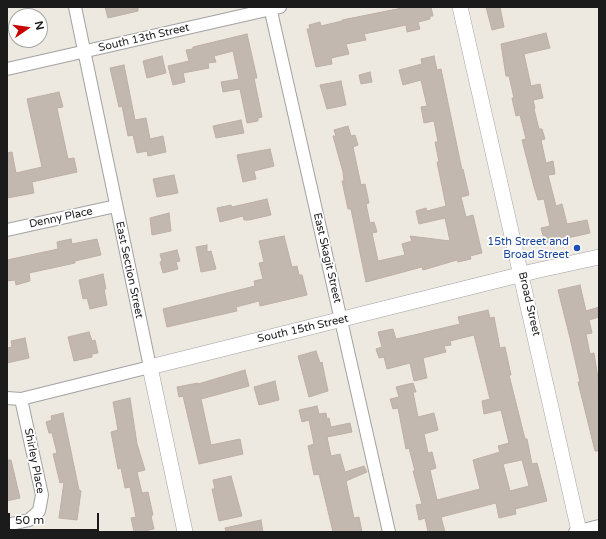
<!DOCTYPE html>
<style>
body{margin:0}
#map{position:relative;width:606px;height:539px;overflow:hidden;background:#ede9e1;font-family:"Varela Round",sans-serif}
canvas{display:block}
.frame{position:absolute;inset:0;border:8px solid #1b1b1b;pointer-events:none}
.north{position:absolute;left:8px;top:8px;width:40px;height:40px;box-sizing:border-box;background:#fff;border:1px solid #a4a4a4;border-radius:50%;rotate:77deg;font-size:11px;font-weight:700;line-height:16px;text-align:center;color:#1b1b1b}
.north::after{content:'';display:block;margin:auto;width:14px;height:18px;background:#c70200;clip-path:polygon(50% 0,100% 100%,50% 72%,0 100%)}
.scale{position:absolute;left:8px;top:513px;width:91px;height:18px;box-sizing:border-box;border:2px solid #1b1b1b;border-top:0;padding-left:5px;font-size:12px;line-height:14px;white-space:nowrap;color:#1b1b1b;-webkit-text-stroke:3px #fff;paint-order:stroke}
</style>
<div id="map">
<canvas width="606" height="539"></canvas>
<div class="frame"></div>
<div class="north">N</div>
<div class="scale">50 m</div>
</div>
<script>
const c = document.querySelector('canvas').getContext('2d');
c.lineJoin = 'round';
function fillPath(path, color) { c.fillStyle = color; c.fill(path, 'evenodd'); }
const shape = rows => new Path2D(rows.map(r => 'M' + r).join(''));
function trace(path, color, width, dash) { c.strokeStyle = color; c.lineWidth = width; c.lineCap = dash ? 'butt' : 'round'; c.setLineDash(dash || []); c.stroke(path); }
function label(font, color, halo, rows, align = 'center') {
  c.font = font + ' "Varela Round",sans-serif'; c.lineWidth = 3.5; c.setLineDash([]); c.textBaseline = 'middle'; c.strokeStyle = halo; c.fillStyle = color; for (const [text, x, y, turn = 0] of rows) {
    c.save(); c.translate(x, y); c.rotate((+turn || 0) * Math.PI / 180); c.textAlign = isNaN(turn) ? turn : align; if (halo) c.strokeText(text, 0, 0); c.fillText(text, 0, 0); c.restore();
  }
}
const building = shape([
 [105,7,138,7,138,11,108,18,105,7],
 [407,7,431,7,433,16,430,16,430,19,418,22,420,29,407,32,406,25,364,34,366,40,346,44,349,54,331,58,332,64,316,67,307,29,310,29,309,25,320,22,321,26,342,21,342,20,407,7],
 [486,7,500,7,504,27,492,30,486,7],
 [546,33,550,48,524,54,531,86,540,84,543,98,533,100,535,108,534,109,539,129,542,129,545,139,541,140,546,163,553,161,555,174,548,175,556,206,562,204,567,224,587,220,590,233,545,243,541,228,550,226,544,199,538,200,534,187,522,140,526,139,520,115,516,116,512,98,514,98,509,76,506,76,501,44,546,33],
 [247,34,257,78,254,78,262,117,258,118,258,121,247,123,240,89,223,92,221,82,239,79,233,51,214,56,216,62,208,63,209,68,183,73,185,82,173,85,168,66,189,61,186,50,193,49,193,47,247,34],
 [162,56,166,73,147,78,143,61,162,56],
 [434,56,437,70,441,69,462,170,463,169,469,195,461,197,466,217,473,215,482,253,470,256,471,259,458,262,457,260,423,270,422,267,366,282,351,209,348,209,342,181,344,181,343,172,333,136,336,136,334,130,348,126,351,136,355,135,358,145,353,147,361,185,365,184,369,203,366,204,370,223,374,222,377,232,372,233,378,261,405,255,402,244,412,241,410,236,450,241,445,218,419,224,416,211,426,208,427,211,446,206,437,162,439,162,435,142,438,142,434,121,424,123,421,107,427,106,421,80,403,85,399,70,422,64,421,59,434,56],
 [124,65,135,120,146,118,150,139,163,136,166,152,148,156,147,151,137,153,133,135,128,136,122,106,119,107,110,68,124,65],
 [370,72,372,82,361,84,359,75,370,72],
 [341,81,346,105,327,109,320,85,341,81],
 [59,92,63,107,57,108,68,159,74,158,77,172,32,182,34,193,7,198,7,153,12,152,16,173,42,167,27,99,59,92],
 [241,120,244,133,216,138,213,126,241,120],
 [270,149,274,166,254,171,256,179,243,182,237,155,270,149],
 [174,175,178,193,157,197,153,179,174,175],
 [267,199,271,215,249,220,244,220,243,216,220,222,217,208,231,205,232,207,267,199],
 [169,213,171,231,152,235,150,218,169,213],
 [284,236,292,267,297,266,299,275,302,275,307,295,260,306,259,301,236,307,237,311,167,327,163,309,255,286,254,281,263,279,259,263,264,262,259,241,284,236],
 [71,239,72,244,97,239,101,255,75,261,75,263,29,273,30,281,16,285,15,280,7,281,7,260,58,249,57,242,71,239],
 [207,245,207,252,211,251,216,269,201,272,196,247,207,245],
 [177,250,180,261,176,262,178,269,163,273,160,262,162,261,160,254,177,250],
 [103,274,106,289,104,289,107,305,90,309,87,298,83,299,79,280,103,274],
 [580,285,586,311,599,307,599,317,589,320,592,333,586,334,590,354,594,353,599,385,599,389,597,390,599,399,599,451,595,451,578,382,580,382,570,338,558,290,580,285],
 [488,310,490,318,494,317,500,348,505,347,511,375,509,375,525,439,527,439,532,464,537,463,547,501,515,509,516,514,499,518,496,503,441,517,445,532,428,532,425,518,419,520,416,505,422,504,413,471,415,471,409,448,406,449,398,408,393,409,390,399,399,397,396,387,413,383,416,392,413,392,418,417,434,413,438,430,424,434,428,453,432,452,436,468,430,470,437,500,480,489,473,460,500,452,498,446,509,443,501,410,484,414,482,401,490,399,474,335,450,341,451,345,444,346,446,352,423,358,427,378,414,381,410,363,387,369,384,357,379,358,376,349,382,347,378,332,393,329,396,339,414,335,460,324,458,317,488,310],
 [522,460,529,486,510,491,503,464,522,460],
 [89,332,92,341,95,340,98,353,92,354,92,357,74,361,68,337,89,332],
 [25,338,29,358,7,363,7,348,12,347,11,341,25,338],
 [316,351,320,363,322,362,328,391,309,397,298,356,316,351],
 [245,370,249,386,201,399,211,445,240,439,243,454,199,464,183,396,179,397,177,387,198,383,198,384,245,370],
 [275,381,279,400,259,405,254,387,275,381],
 [130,398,137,444,145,470,137,472,142,493,148,492,153,515,151,516,154,529,140,532,134,532,131,518,136,517,130,487,125,488,121,468,118,469,111,432,118,430,113,402,130,398],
 [317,406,319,414,326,413,327,419,329,418,331,427,350,423,352,432,327,437,331,456,340,454,345,472,364,466,367,472,346,481,354,518,359,517,362,532,333,532,319,474,314,475,308,446,314,444,309,420,302,422,299,410,317,406],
 [63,413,79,490,81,491,77,520,59,518,64,482,60,483,53,454,57,453,52,433,49,433,46,422,52,420,51,416,63,413],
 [7,460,11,460,20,498,7,501,7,460],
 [231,476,242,516,219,521,212,489,215,489,213,480,231,476],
 [261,520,263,532,226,532,225,528,261,520]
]);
fillPath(building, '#c2b8b0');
trace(building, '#bfafa3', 1);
const minor = shape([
 [270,7,389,532],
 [7,69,280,7],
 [7,230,116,206],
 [7,398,21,399,150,367,75,7],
 [7,525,29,520,39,511,42,495,21,399],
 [575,532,599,526]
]);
const tertiary = shape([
 [460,7,579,531],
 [185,532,150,367,535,271,599,257]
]);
trace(minor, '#a2a2a2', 14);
trace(tertiary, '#a2a2a2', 16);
trace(minor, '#fff', 12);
trace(tertiary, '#fff', 15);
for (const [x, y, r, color] of [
 [577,248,4,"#1a4fb4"]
]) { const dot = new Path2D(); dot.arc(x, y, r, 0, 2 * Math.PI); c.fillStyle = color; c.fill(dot); trace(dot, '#fff', 1.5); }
label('11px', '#1b1b1b', '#fff', [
 ["South 13th Street",144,38,-13],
 ["Denny Place",61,218,-12],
 ["East Skagit Street",327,258,77],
 ["East Section Street",129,270,78],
 ["Broad Street",529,304,77],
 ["South 15th Street",303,329,-13],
 ["Shirley Place",34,461,79]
]);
label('11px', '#164399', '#fff', [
 ["15th Street and",569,242],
 ["Broad Street",569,255]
], 'right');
</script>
